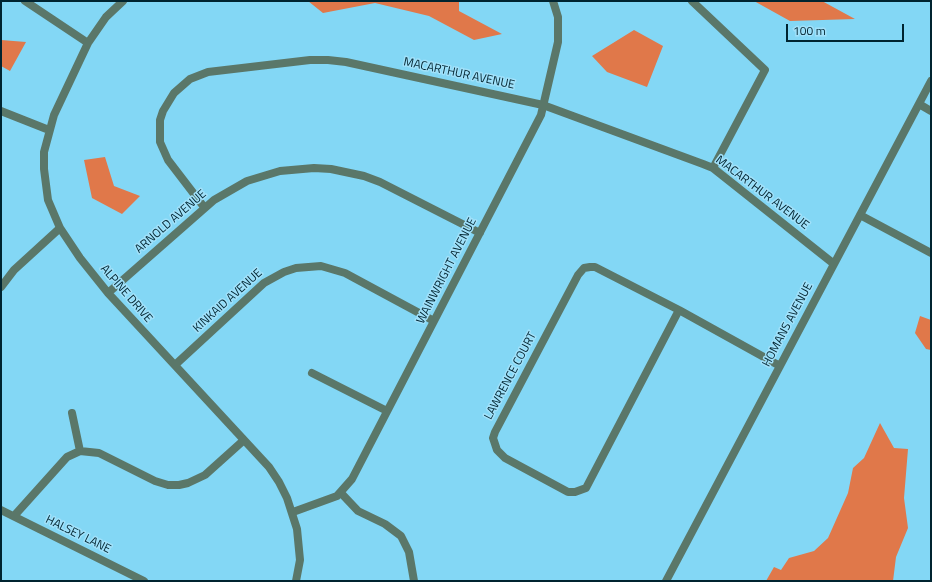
<!DOCTYPE html>
<style>
body{margin:0}
#map{position:relative;width:932px;height:582px;overflow:hidden;background:#83d7f5;font-family:"Titillium Web",sans-serif}
canvas{display:block}
.frame{position:absolute;inset:0;border:2px solid #002430;pointer-events:none}
.scale{position:absolute;left:786px;top:24px;width:118px;height:18px;box-sizing:border-box;border:2px solid #002430;border-top:0;padding-left:5px;font-size:12px;line-height:14px;white-space:nowrap;color:#002430;-webkit-text-stroke:3px #a1e1fa;paint-order:stroke}
</style>
<div id="map">
<canvas width="932" height="582"></canvas>
<div class="frame"></div>
<div class="scale">100 m</div>
</div>
<script>
const c = document.querySelector('canvas').getContext('2d');
c.lineJoin = 'round';
function fillPath(path, color) { c.fillStyle = color; c.fill(path, 'evenodd'); }
const shape = rows => new Path2D(rows.map(r => 'M' + r).join(''));
function trace(path, color, width, dash) { c.strokeStyle = color; c.lineWidth = width; c.lineCap = dash ? 'butt' : 'round'; c.setLineDash(dash || []); c.stroke(path); }
function label(font, color, halo, rows, align = 'center') {
  c.font = font + ' "Titillium Web",sans-serif'; c.lineWidth = 3; c.setLineDash([]); c.textBaseline = 'middle'; c.strokeStyle = halo; c.fillStyle = color; for (const [text, x, y, turn = 0] of rows) {
    c.save(); c.translate(x, y); c.rotate((+turn || 0) * Math.PI / 180); c.textAlign = isNaN(turn) ? turn : align; if (halo) c.strokeText(text, 0, 0); c.fillText(text, 0, 0); c.restore();
  }
}
fillPath(shape([
 [308,1,459,1,459,11,502,34,474,40,429,16,375,3,323,13],
 [754,1,822,1,855,19,790,21],
 [634,30,663,46,647,87,607,72,592,56],
 [1,40,26,42,10,71,1,66],
 [105,157,114,186,140,196,122,214,92,198,84,160],
 [920,316,931,320,931,350,926,349,915,333],
 [880,423,894,448,908,449,904,498,908,528,896,557,893,581,766,581,774,567,781,570,789,558,814,551,828,538,848,493,853,468,864,458]
]), '#e0784a');
trace(shape([
 [25,1,88,43],
 [123,1,106,17,88,43,54,115,44,152,44,169,48,200,60,228,80,258,108,293,269,467,279,482,287,498,297,529,300,560,296,581],
 [692,1,765,70,713,168],
 [919,104,931,111],
 [1,111,49,130],
 [204,207,168,160,160,142,160,120,163,111,174,93,190,79,208,72,310,60,328,60,346,62,543,105,703,164,713,168,834,264],
 [860,215,931,253],
 [1,287,14,270,60,228],
 [108,293,214,200,247,181,280,171,314,168,331,169,364,176,380,182,480,233],
 [679,310,586,488,575,492,568,492,505,458,497,450,493,438,495,432,578,275,584,268,590,267,595,267,679,310,780,366],
 [175,365,264,283,284,272,296,268,321,266,345,273,434,321],
 [312,373,387,411],
 [72,413,80,451],
 [341,493,358,511,385,524,401,536,409,552,414,581],
 [1,510,144,581],
 [293,512,337,496,352,479,541,115,558,42,558,17,553,1],
 [14,516,67,457,80,451,99,453,155,481,168,485,179,485,188,483,205,475,244,440],
 [666,581,931,81]
]), '#5a7769', 8);
label('12px', '#002430', '#a1e1fa', [
 ["MACARTHUR AVENUE",459,74,12],
 ["MACARTHUR AVENUE",762,193,37],
 ["ARNOLD AVENUE",171,222,-41],
 ["WAINWRIGHT AVENUE",447,271,-63],
 ["ALPINE DRIVE",126,294,49],
 ["KINKAID AVENUE",228,301,-42],
 ["HOMANS AVENUE",788,325,-62],
 ["LAWRENCE COURT",511,376,-62],
 ["HALSEY LANE",78,535,26]
]);
</script>
